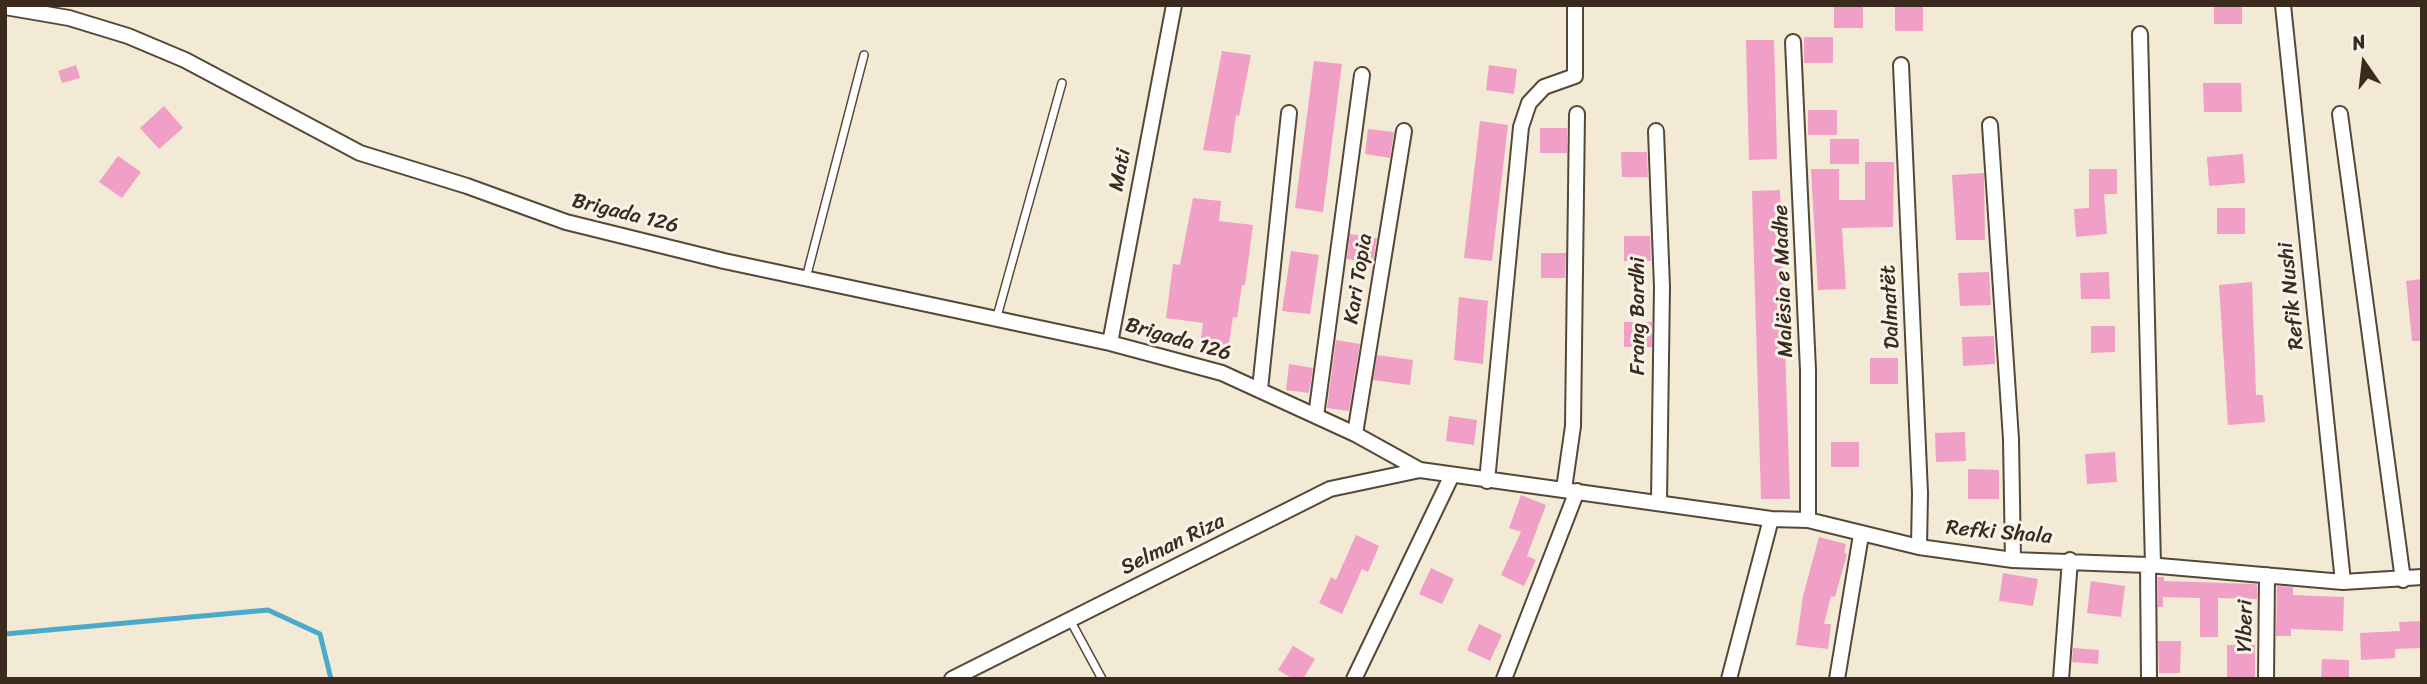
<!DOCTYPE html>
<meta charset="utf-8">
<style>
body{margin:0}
#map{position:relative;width:2427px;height:684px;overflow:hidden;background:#f3ead5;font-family:Sriracha,sans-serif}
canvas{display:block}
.frame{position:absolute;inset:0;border:7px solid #3b2a1e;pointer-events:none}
.north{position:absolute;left:2329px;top:28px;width:70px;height:70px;-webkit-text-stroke:5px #f7f3e8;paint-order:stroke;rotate:346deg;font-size:19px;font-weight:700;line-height:28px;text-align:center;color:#3b2a1e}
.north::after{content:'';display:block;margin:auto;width:24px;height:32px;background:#3b2a1e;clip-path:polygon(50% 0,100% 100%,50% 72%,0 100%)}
</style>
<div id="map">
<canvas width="2427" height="684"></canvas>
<div class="frame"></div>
<div class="north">N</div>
</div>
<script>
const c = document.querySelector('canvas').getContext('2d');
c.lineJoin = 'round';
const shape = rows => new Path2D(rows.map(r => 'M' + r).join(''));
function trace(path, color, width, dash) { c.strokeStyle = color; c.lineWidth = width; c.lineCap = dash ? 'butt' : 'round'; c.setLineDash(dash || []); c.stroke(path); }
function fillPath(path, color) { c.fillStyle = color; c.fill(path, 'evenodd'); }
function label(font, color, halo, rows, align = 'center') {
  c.font = font + ' Sriracha,sans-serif'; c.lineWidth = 6; c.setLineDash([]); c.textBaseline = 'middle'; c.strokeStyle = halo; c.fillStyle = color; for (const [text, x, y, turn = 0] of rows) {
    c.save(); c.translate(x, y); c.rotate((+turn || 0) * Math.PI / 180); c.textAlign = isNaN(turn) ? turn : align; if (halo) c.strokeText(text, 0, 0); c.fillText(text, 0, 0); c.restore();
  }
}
trace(shape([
 [5,634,268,610,320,634,331,679]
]), '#4ba9ca', 5);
fillPath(shape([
 [1834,5,1863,5,1863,28,1834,28],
 [2214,5,2242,5,2242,24,2214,24],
 [1895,6,1923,6,1923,31,1895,31],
 [1804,37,1833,37,1833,63,1804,63],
 [1746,40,1774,40,1777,159,1749,160],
 [1222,51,1251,55,1239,116,1236,115,1231,153,1203,150],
 [1314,61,1342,64,1323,212,1295,208],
 [76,65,80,78,62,83,58,71],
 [1489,65,1517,69,1514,94,1486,90],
 [2203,83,2241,83,2242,112,2204,112],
 [164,106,183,128,159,149,140,128],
 [1808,110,1837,110,1837,135,1808,135],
 [1480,121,1508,125,1492,261,1464,258],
 [1540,128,1567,128,1567,153,1540,153],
 [1368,129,1394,132,1390,158,1365,154],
 [1830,139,1859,139,1859,164,1830,164],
 [1621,152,1647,152,1648,177,1622,177],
 [2243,154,2245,183,2209,186,2207,157],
 [118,156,141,172,122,198,99,182],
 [1865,162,1894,162,1893,227,1842,228,1846,289,1818,290,1811,169,1839,169,1839,200,1865,200],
 [2089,169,2117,169,2117,194,2104,194,2107,234,2076,237,2074,209,2089,208],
 [1984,173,1985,240,1956,240,1952,175],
 [1780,190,1790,499,1761,499,1752,191],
 [1193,198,1221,201,1219,221,1253,225,1245,285,1242,285,1237,318,1233,317,1227,355,1199,352,1203,323,1166,318,1173,264,1180,265],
 [2217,208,2245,208,2245,234,2217,234],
 [1350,234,1377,238,1373,263,1347,259],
 [1624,236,1650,236,1651,261,1624,261],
 [1291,251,1319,255,1310,314,1282,311],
 [1541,253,1566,253,1565,278,1541,278],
 [1989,272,1991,305,1960,306,1958,273],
 [2109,272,2110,299,2081,299,2080,273],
 [2422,279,2422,341,2412,341,2406,281],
 [2252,282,2256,395,2263,395,2265,422,2228,425,2219,285],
 [1459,297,1488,301,1483,364,1454,360],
 [1624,322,1652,322,1652,347,1624,347],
 [2091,326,2115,326,2115,352,2091,353],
 [1994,336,1995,364,1963,366,1962,337],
 [1336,340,1360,344,1349,411,1327,408],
 [1377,355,1413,360,1410,385,1373,380],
 [1870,358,1898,358,1898,384,1870,384],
 [1289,364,1313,368,1309,393,1286,390],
 [1449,416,1477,420,1474,445,1446,441],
 [1965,432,1966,461,1936,462,1935,433],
 [1831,442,1859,442,1859,467,1831,467],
 [2115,452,2117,482,2087,484,2085,454],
 [1968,469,1999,470,1999,499,1968,499],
 [1521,495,1546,505,1527,556,1536,560,1524,586,1501,575,1521,532,1509,528],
 [1356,535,1379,546,1368,572,1362,569,1342,614,1319,603,1331,577,1336,580],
 [1819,537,1846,544,1844,553,1847,554,1835,597,1831,596,1824,624,1831,624,1828,649,1796,645,1803,596],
 [1431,568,1454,579,1442,604,1419,594],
 [2003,573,2038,579,2033,606,1999,601],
 [2158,577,2164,577,2164,581,2254,584,2257,585,2257,599,2218,598,2218,637,2200,637,2200,598,2163,597,2163,607,2158,607],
 [2091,581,2125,586,2121,617,2087,613],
 [2277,586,2293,587,2293,595,2344,597,2343,631,2291,629,2291,636,2276,636],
 [2422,621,2422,648,2395,649,2395,658,2361,660,2360,633,2400,631,2399,622],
 [1479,624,1502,635,1490,661,1467,650],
 [2158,641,2181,641,2180,673,2159,673],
 [2227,645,2255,645,2255,678,2227,677],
 [1293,646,1315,659,1303,679,1293,679,1278,670],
 [2073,648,2099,650,2098,664,2072,662],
 [2322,659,2349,660,2349,679,2321,679]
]), '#f09fc7');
const lane = shape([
 [806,278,864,55],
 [996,320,1062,83],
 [1069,618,1102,679]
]);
const street = shape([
 [2283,5,2343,582],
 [5,7,69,18,128,36,185,60,360,153,467,186,566,222,724,261,1110,343,1222,373,1355,434,1420,470,1771,519,1808,520,1919,547,2013,560,2148,565,2343,582,2422,577],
 [2140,34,2153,565],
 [1793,42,1808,370,1808,520],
 [1901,65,1920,493,1919,547],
 [2340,114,2403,580],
 [1990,125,2011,439,2013,560],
 [1656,131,1662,287,1659,501],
 [1110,343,1174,5],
 [1260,389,1289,113],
 [1316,416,1362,75],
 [1355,434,1404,131],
 [1487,481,1521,127,1529,103,1544,87,1575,76,1575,5],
 [1564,489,1573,426,1577,114],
 [2148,565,2149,679],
 [952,679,1330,489,1420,470],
 [1354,679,1452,475],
 [1504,679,1577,491],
 [1729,679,1771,519],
 [1837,679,1861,535],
 [2061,679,2070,560],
 [2266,679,2267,575]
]);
trace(lane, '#574739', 10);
trace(street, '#574739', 18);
trace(lane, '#fff', 7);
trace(street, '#fff', 14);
label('21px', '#3b2a1e', '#f7f3e8', [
 ["Mati",1121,170,-79],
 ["Brigada 126",625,214,14],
 ["Kari Topia",1359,279,-81],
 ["Malësia e Madhe",1784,281,-92],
 ["Refik Nushi",2292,296,-96],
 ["Dalmatët",1891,307,-93],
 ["Frang Bardhi",1639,316,-90],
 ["Brigada 126",1178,340,16],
 ["Refki Shala",1999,533,5],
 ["Selman Riza",1173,545,-26],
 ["Ylberi",2246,626,-89]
]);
</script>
